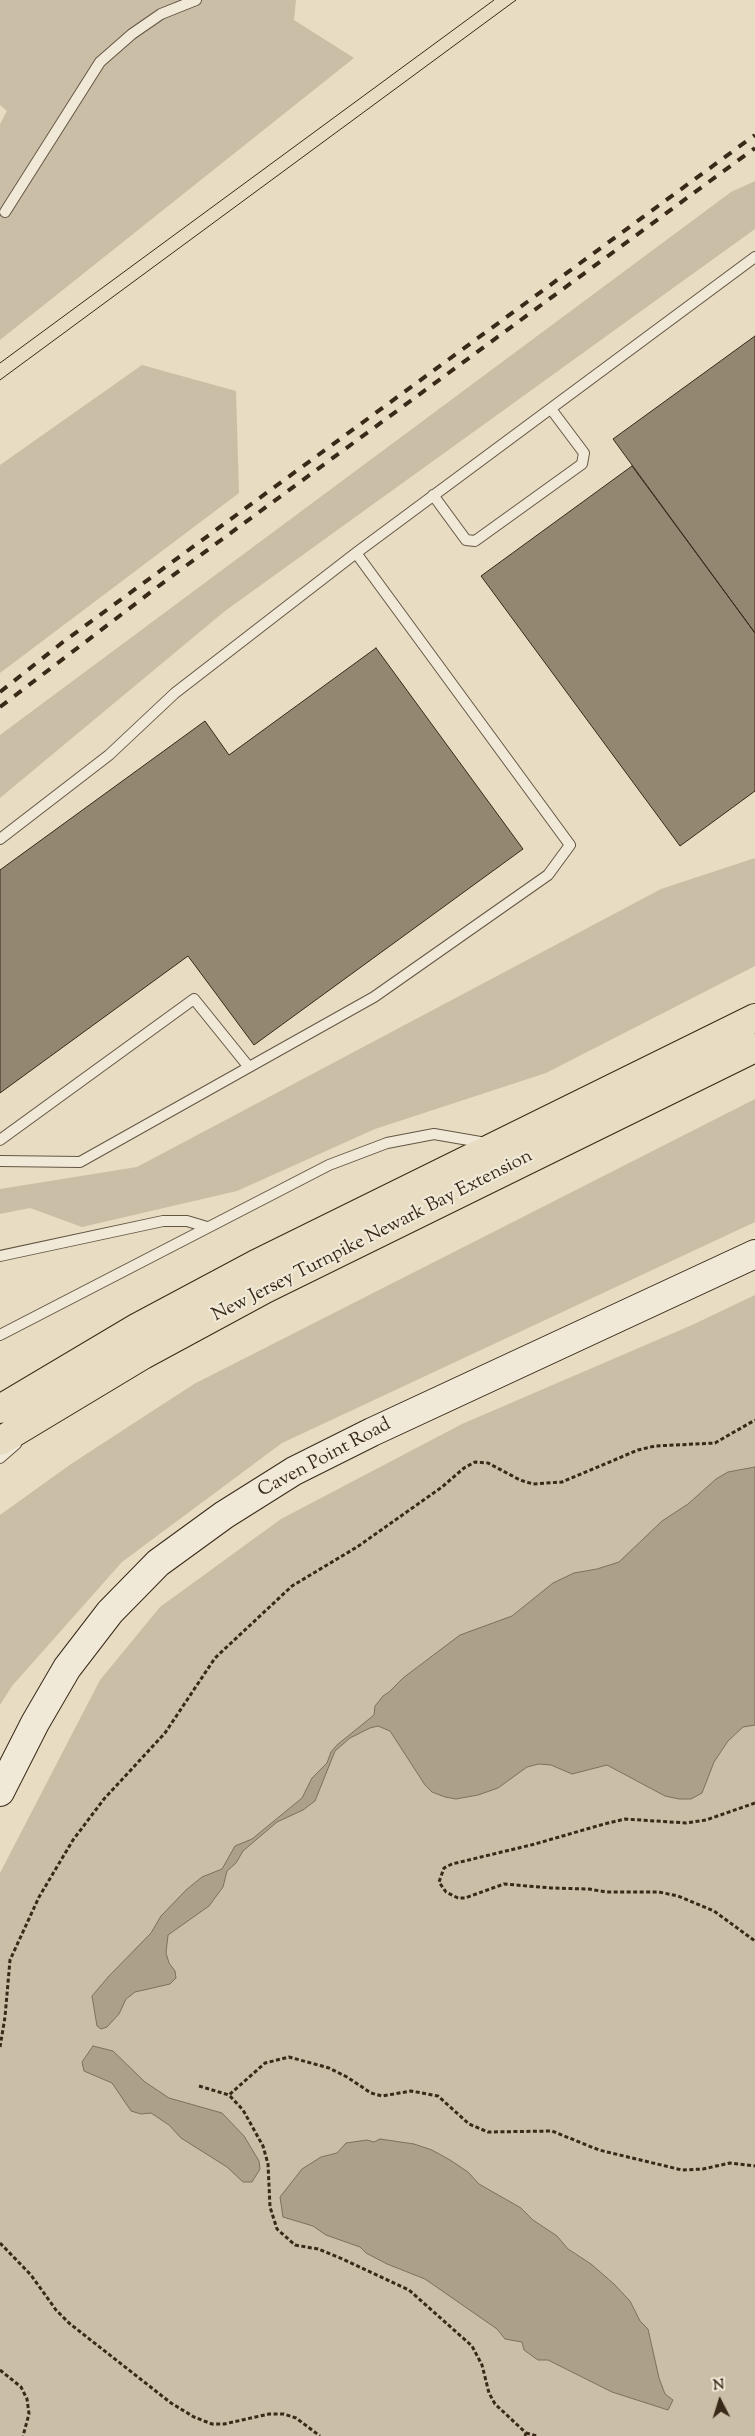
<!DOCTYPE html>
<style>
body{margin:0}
#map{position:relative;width:755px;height:2436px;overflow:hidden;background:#e8ddc3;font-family:"Sorts Mill Goudy",serif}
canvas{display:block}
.north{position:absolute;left:695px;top:2376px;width:50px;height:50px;-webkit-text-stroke:4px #f0e9d8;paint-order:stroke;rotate:355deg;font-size:14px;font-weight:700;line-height:20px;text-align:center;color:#392918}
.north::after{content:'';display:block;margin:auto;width:18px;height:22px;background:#392918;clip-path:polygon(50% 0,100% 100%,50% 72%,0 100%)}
</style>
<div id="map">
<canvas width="755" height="2436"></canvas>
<div class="north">N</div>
</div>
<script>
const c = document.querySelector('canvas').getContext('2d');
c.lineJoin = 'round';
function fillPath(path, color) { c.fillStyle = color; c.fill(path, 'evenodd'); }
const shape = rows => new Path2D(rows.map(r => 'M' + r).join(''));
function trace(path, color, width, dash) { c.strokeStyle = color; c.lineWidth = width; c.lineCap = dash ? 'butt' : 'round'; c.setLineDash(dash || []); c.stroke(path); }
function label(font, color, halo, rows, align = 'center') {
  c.font = font + ' "Sorts Mill Goudy",serif'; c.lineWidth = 4.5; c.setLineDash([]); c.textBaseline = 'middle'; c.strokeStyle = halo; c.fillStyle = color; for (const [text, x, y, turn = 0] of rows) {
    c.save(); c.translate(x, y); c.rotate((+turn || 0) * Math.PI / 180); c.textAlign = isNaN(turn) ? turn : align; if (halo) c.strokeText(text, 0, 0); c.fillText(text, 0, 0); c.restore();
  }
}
fillPath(shape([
 [0,0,296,0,294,20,354,58,0,340,0,124,7,111,0,105],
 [755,181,755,229,225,611,0,798,0,735,731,192],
 [142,365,236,391,239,493,0,673,0,465],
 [755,858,755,966,546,1073,375,1129,237,1191,82,1227,30,1208,0,1214,0,1189,137,1167,661,889],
 [755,1099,755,1222,282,1443,122,1562,12,1686,0,1705,0,1515,71,1464,194,1384],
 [755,1295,755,2436,0,2436,0,1873,100,1680,160,1607,281,1519,462,1424,692,1325]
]), '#cabea6');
const water = shape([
 [755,1467,755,1725,743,1727,728,1741,714,1762,702,1793,691,1799,679,1799,665,1796,607,1765,572,1774,551,1765,539,1764,527,1767,498,1788,478,1795,456,1799,445,1797,432,1792,425,1785,390,1731,378,1726,370,1728,350,1738,335,1751,315,1801,303,1810,277,1822,243,1851,236,1863,227,1871,223,1887,209,1906,168,1935,166,1953,169,1963,175,1971,176,1978,170,1984,135,1992,126,1999,119,2014,107,2027,101,2029,97,2026,92,1996,109,1976,151,1933,161,1916,186,1890,202,1877,222,1869,235,1846,252,1839,302,1798,312,1778,327,1763,331,1752,337,1745,374,1715,375,1706,383,1696,389,1692,403,1678,460,1635,512,1616,553,1583,574,1573,597,1569,619,1562,662,1521,688,1504,716,1479,728,1472,755,1467],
 [93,2046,113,2051,145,2082,169,2098,222,2113,244,2136,259,2161,260,2169,252,2182,243,2182,227,2167,181,2138,169,2125,151,2113,141,2114,131,2111,112,2083,84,2071,82,2062,93,2046],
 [380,2139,414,2144,432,2150,450,2160,468,2172,479,2184,521,2208,533,2220,557,2236,568,2249,591,2264,614,2284,630,2301,640,2321,648,2329,659,2378,665,2394,673,2400,668,2410,612,2392,548,2360,538,2360,524,2350,522,2342,505,2339,497,2329,425,2279,387,2264,366,2253,360,2247,326,2235,313,2226,283,2217,280,2197,302,2169,321,2157,337,2153,346,2143,367,2140,374,2142,380,2139]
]);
fillPath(water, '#aca089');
trace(water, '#7e705c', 1);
const building = shape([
 [755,336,755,633,613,439,755,336],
 [632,466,755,633,755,791,680,846,481,576,632,466],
 [376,648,523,849,254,1045,188,956,0,1093,0,870,205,721,229,755,376,648]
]);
fillPath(building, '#948771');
trace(building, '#392918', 1);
const lane = shape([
 [5,212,100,62,132,34,161,14,196,0],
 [433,495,466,540,475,541,582,464,584,453,551,409],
 [0,839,109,755,175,693,356,553,755,257],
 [0,1140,194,999,248,1066],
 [0,1161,80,1162,374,997,548,875,570,845,356,553],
 [0,1256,163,1221,187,1221,207,1227],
 [0,1335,329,1165,387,1143,434,1134,486,1143],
 [0,1458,16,1444]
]);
const secondary = shape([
 [0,1792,35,1723,67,1668,110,1612,158,1563,224,1515,294,1471,372,1432,755,1254]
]);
const highway = shape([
 [0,1409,138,1327,256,1264,755,1018],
 [0,1441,143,1355,265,1289,755,1048]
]);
trace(lane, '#655643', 12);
trace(secondary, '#392918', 30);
trace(highway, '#392918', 30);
trace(shape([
 [755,1803,706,1820,686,1823,625,1819,604,1824,535,1844,452,1864,444,1868,439,1882,446,1892,458,1898,465,1898,504,1884,551,1888,589,1889,606,1892,659,1892,678,1896,714,1911,755,1941],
 [0,2047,5,2017,10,1960,39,1897,73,1840,104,1799,165,1733,215,1658,292,1586,357,1547,442,1487,464,1468,475,1462,488,1463,520,1480,533,1484,562,1482,638,1450,655,1446,715,1443,755,1420],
 [199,2086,229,2095],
 [0,2243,31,2275,56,2310,69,2323,171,2403,194,2417,212,2424,224,2424,269,2414,284,2414,296,2418,320,2436],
 [0,2370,21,2387,27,2399,29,2414,23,2436],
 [526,2433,537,2436],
 [525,2436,526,2433,495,2404,489,2393,482,2365,472,2346,409,2290,338,2257,318,2249,295,2245,277,2229,270,2207,268,2164,263,2146,243,2110,229,2095,265,2063,289,2057,329,2068,347,2077,371,2093,382,2096,411,2091,438,2096,469,2124,488,2132,552,2131,599,2150,682,2170,703,2169,730,2163,755,2166]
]), '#392918', 3, [4, 2.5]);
trace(lane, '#f0e9d8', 10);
trace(secondary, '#f0e9d8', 28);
trace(highway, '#e8ddc3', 28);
trace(shape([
 [0,363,494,0],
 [0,380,516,0]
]), '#392918', 1);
trace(shape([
 [0,692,63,642,755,135],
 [0,707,168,579,755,148]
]), '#392918', 4, [9, 9]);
label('19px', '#392918', '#f0e9d8', [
 ["New Jersey Turnpike Newark Bay Extension",373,1237,-27],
 ["Caven Point Road",325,1459,-28]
]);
</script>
